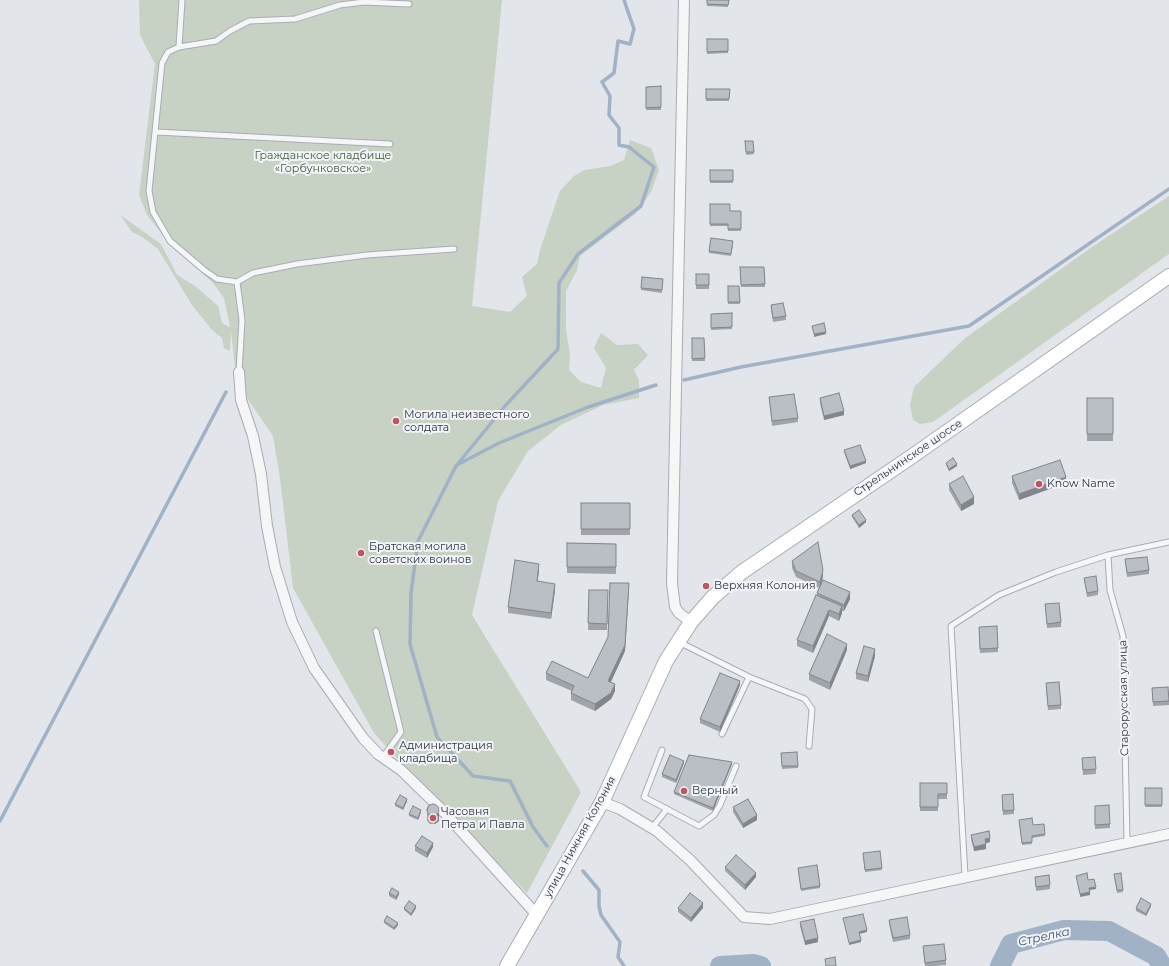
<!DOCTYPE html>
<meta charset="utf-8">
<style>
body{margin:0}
canvas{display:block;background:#e2e5e9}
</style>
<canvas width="1169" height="966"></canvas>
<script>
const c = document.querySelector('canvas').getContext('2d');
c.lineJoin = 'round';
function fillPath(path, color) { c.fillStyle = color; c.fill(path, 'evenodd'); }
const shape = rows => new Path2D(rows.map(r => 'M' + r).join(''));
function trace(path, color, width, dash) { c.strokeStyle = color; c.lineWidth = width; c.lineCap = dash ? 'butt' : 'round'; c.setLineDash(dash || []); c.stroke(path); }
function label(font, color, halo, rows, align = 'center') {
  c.font = font + ' Montserrat,sans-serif'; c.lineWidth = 4; c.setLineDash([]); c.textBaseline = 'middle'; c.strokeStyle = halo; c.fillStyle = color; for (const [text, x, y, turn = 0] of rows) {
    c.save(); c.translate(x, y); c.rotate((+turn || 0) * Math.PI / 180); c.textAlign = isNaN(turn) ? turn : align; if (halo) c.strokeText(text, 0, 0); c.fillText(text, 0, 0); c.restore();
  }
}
fillPath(shape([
 [139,0,502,0,472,306,510,312,527,296,522,277,537,264,540,250,560,191,574,176,585,170,610,166,624,160,630,140,651,148,659,170,651,192,635,214,580,256,577,270,566,291,566,329,570,355,569,370,581,382,601,388,606,368,594,348,601,333,617,345,638,344,648,355,634,370,639,380,639,398,603,405,561,425,528,451,498,501,472,615,581,792,527,893,413,776,374,733,293,588,280,478,273,436,247,398,235,367,231,331,230,351,224,348,222,338,212,330,192,305,158,249,142,237,132,232,120,215,161,244,177,275,195,286,218,306,222,323,230,327,224,298,213,283,169,243,147,215,139,195,155,64,140,35],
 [1169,196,1169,254,933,422,920,424,913,420,910,405,914,387,964,339,1089,249]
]), '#c7d2c4');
trace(shape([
 [684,380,741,367,969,326,1169,189],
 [457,465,499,443,588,407,656,385],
 [0,821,226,392],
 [547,846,533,827,510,781,473,776,437,737,410,644,411,593,418,541,456,466,505,406,558,349,559,283,578,254,641,206,654,167,629,147,619,145,619,128,609,115,610,96,602,82,614,73,618,41,630,44,634,29,624,0],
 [583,871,599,890,599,906,601,915,620,942,618,957,624,966]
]), '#a1b2c6', 3.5);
trace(shape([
 [720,966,754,964,761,966],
 [1000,966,1011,944,1064,930,1109,931,1156,956,1162,966]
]), '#a1b2c6', 20);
const lane = shape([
 [179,47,182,0],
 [156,132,390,144],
 [237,282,253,273,297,264,367,255,454,249],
 [239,372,242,320,237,282,217,279,204,270,170,241,153,212,149,191,162,63,168,52,179,47,216,41,230,31,249,21,295,19,340,5,364,2,409,4],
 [1108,555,1110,590,1123,636,1127,843],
 [376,631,401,732,383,757],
 [679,642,749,677,805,699,812,709,809,746],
 [722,734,749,677],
 [662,750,644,797,699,826,714,815,720,805,736,766],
 [652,828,667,809],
 [965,876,951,626,999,595,1056,572,1108,555,1169,542]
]);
const street = shape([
 [684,0,672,583,675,607,679,613,691,622],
 [239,372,241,400,253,436,261,474,267,526,275,567,292,622,314,668,363,738,378,754,401,770,443,811,537,915],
 [602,802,620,809,657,831,690,860,744,917,770,919,1169,834]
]);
const secondary = shape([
 [507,966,602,802,666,661,691,622,713,597,742,572,911,457,1169,276]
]);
trace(lane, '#a8acb3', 7);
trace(street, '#a8acb3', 12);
trace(secondary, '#a8acb3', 16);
trace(lane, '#f5f6f8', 5);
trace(street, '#f5f6f8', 10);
trace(secondary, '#fff', 14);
fillPath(shape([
 [707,0,729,0,728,7,707,6],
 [707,39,728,39,728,53,707,54],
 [661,86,661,110,646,110,646,87],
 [706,89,730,89,729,101,706,101],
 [745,141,753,141,754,154,746,155],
 [710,170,733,170,733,183,710,183],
 [710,204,730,211,741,211,741,231,728,231,728,226,710,226],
 [733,243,731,256,709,253,709,251],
 [740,267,764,267,765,287,741,287],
 [696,274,709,274,709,289,696,289],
 [642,277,663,279,662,293,641,290],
 [728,286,739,286,740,304,728,304],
 [771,305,786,316,786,320,773,322,771,309],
 [732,313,732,329,711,330,711,314],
 [692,338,704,338,705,361,692,361],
 [769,397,798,418,798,422,772,426],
 [820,398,844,415,824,420,820,403],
 [1087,398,1113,398,1113,441,1087,441],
 [844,450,866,463,850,469,844,452],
 [946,463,957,466,949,471,946,465],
 [1012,476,1066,483,1019,500,1012,483],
 [949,484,974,504,961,511,949,490],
 [581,503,630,503,630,535,581,535],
 [852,515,866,522,859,528,852,517],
 [567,543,616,544,616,574,567,573],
 [1125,559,1149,570,1149,574,1127,577],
 [792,561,823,576,820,586,850,599,844,611,842,611,842,613,839,621,829,616,813,653,797,646,797,640,817,595,817,593,819,588,796,577,792,568],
 [539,570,537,582,555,590,551,619,508,613,508,607],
 [1084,578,1098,591,1098,595,1087,597],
 [589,590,608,590,607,630,588,630],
 [629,590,625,651,611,682,615,691,611,699,595,711,571,700,571,693,572,691,546,680,546,673,588,678,608,637],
 [1045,604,1061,622,1061,627,1047,628],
 [979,631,998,648,998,652,980,653],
 [847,650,830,690,809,680,809,674],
 [875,656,868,682,856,679,856,673],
 [740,685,720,732,700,723,700,719],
 [1046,687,1061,705,1061,709,1048,710],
 [1152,688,1169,699,1169,705,1153,706],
 [781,753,798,766,798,768,782,769],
 [1082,762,1096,769,1096,774,1083,775],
 [684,763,676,783,662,777,662,774],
 [732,764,713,811,674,794,674,792],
 [920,783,947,783,947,799,938,799,938,811,920,811],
 [1145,788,1162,788,1162,807,1145,807],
 [1002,795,1014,810,1014,814,1003,815],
 [407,801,403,810,395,806,395,804],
 [430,804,439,821,435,824,430,824,427,821,427,807],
 [1095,806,1110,824,1110,828,1095,829],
 [733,807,757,820,743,828,733,812],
 [421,812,418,820,409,816,409,814],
 [1019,822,1033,825,1045,834,1045,836,1032,838,1032,844,1022,845],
 [971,835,990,842,986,843,986,849,974,851,971,839],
 [415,846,433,847,427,858,415,851],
 [863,855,882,868,882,870,865,872],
 [725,867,756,877,745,890,725,871],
 [798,870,820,886,820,888,801,891],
 [1114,876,1123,890,1123,892,1117,893],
 [1035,877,1050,885,1050,889,1036,891],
 [389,893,399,894,396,900,389,896],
 [1151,906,1146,916,1136,911,1136,908],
 [404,908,416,908,411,916,404,910],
 [678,908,703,908,691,922,678,912],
 [889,920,910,935,910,939,893,942,889,924],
 [384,921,398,925,394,930,384,923],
 [800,922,818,942,805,945,800,926],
 [923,946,946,960,946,965,935,966,925,966]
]), '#a0a3a9');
fillPath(shape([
 [826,332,826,334,814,337,814,334],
 [844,411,844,415,824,420,824,416],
 [866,461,866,463,850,469,850,466],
 [957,464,957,466,949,471,949,469],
 [1066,477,1066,483,1019,500,1019,494],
 [974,497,974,504,961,511,961,505],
 [866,520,866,522,859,528,859,525],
 [539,564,539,570,537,588,537,581],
 [823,570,823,576,820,589,820,582],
 [629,583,625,651,608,688,608,681],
 [555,584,555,590,551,619,551,613],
 [850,592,850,599,844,611,844,605],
 [842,606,842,613,839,621,839,614],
 [829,610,829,616,813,653,813,646],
 [847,644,847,650,830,690,830,683],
 [875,649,875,656,868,682,868,676],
 [740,681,740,685,720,732,720,727],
 [615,684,615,691,611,699,595,711,595,704],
 [684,761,684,763,676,783,676,780],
 [732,762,732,764,713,811,713,808],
 [407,799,407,801,403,810,403,808],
 [421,810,421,812,418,820,418,818],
 [439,812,439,821,435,824,435,815],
 [757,815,757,820,743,828,743,824],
 [990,838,990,842,985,843,985,839],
 [433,843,433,847,427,858,427,853],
 [986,844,986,849,974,851,974,847],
 [756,873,756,877,745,890,745,885],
 [1096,887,1096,889,1089,890,1089,888],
 [399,892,399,894,396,900,396,897],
 [1090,892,1090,895,1080,897,1080,894],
 [703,903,703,908,691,922,691,918],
 [1151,904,1151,906,1146,916,1146,914],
 [416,906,416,908,411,916,411,914],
 [398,923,398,925,394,930,394,928],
 [867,930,867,932,859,934,859,932],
 [818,938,818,942,805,945,805,941],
 [861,940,861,942,849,945,849,943]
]), '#82858a');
const building = shape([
 [707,0,729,0,728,5,707,4,707,0],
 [707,39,728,39,728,51,707,52,707,39],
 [661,86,661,107,646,108,646,87,661,86],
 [706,89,730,89,729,99,706,99,706,89],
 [745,141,753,141,754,152,746,152,745,141],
 [710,170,733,170,733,181,710,181,710,170],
 [710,204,730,204,730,211,741,211,741,229,728,229,728,224,710,224,710,204],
 [711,238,733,241,731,254,709,251,711,238],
 [740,267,764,267,765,284,741,285,740,267],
 [696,274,709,274,709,285,696,285,696,274],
 [642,277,663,279,662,290,641,288,642,277],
 [728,286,739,286,740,302,728,302,728,286],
 [783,303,786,316,773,318,771,305,783,303],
 [732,313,732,327,711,328,711,314,732,313],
 [824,323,826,332,814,334,812,326,824,323],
 [692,338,704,338,705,358,692,359,692,338],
 [839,393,844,411,824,416,820,398,839,393],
 [794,394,798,418,772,421,769,397,794,394],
 [1087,398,1113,398,1113,434,1087,434,1087,398],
 [860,445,866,461,850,466,844,450,860,445],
 [953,458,957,464,949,469,946,463,953,458],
 [1060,460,1066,477,1019,494,1012,476,1060,460],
 [963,476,974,497,961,505,949,484,963,476],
 [581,503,630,503,630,529,581,529,581,503],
 [859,510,866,520,859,525,852,515,859,510],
 [818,542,823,570,820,582,796,571,792,561,818,542],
 [567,543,616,544,616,567,567,567,567,543],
 [1147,557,1149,570,1127,573,1125,559,1147,557],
 [515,560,539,564,537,581,555,584,551,613,508,607,515,560],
 [1096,576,1098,591,1087,593,1084,578,1096,576],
 [823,580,850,592,844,605,817,593,823,580],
 [610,583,629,583,625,645,608,681,615,684,611,693,595,704,571,693,574,686,546,673,552,661,588,678,608,637,610,583],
 [589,590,608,590,607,624,588,623,589,590],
 [816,595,842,606,839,614,829,610,813,646,797,640,816,595],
 [1059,603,1061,622,1047,624,1045,604,1059,603],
 [997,626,998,648,980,649,979,627,997,626],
 [827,634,847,644,830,683,809,674,827,634],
 [864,646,875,649,868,676,856,673,864,646],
 [720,673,740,681,720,727,700,719,720,673],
 [1059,682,1061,705,1048,706,1046,683,1059,682],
 [1168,687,1169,701,1153,702,1152,688,1168,687],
 [797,752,798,766,782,766,781,753,797,752],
 [670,755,684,761,676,780,662,774,670,755],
 [689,755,732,762,713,808,674,792,689,755],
 [1095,757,1096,769,1083,770,1082,758,1095,757],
 [920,783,947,783,947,794,938,794,938,807,920,807,920,783],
 [1145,788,1162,788,1162,805,1145,805,1145,788],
 [1013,794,1014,810,1003,811,1002,795,1013,794],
 [400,795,407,799,403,808,395,804,400,795],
 [748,799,757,815,743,824,733,807,748,799],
 '427 810a6 6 0 1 1 12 0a6 6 0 1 1-12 0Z',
 [1109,805,1110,824,1095,825,1095,806,1109,805],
 [413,806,421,810,418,818,409,814,413,806],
 [1032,818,1033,825,1044,824,1045,834,1032,836,1032,842,1022,843,1019,820,1032,818],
 [989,831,990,838,985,839,986,844,974,847,971,835,989,831],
 [422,836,433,843,427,853,415,846,422,836],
 [880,851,882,868,865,870,863,853,880,851],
 [736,855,756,873,745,885,725,867,736,855],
 [817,865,820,886,801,889,798,868,817,865],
 [1087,873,1088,880,1094,879,1096,887,1089,888,1090,892,1080,894,1076,876,1087,873],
 [1121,873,1123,890,1117,890,1114,874,1121,873],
 [1049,875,1050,885,1036,887,1035,877,1049,875],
 [392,888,399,892,396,897,389,893,392,888],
 [690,893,703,903,691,918,678,908,690,893],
 [1141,898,1151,904,1146,914,1136,908,1141,898],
 [409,901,416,906,411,914,404,908,409,901],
 [863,914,867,930,859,932,861,940,849,943,843,918,863,914],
 [387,916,398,923,394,928,384,921,387,916],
 [907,917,910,935,893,938,889,920,907,917],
 [814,919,818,938,805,941,800,922,814,919],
 [944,944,946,960,925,963,923,946,944,944],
 [835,957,836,966,826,966,825,959,835,957]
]);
fillPath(building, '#babec5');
trace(building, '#82858a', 1);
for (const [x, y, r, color] of [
 [396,421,4,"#c25461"],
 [1039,484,4,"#c25461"],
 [361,553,4,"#c25461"],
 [706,586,4,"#c25461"],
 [391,752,4,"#c25461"],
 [684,791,4,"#c25461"],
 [433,818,4,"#c25461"]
]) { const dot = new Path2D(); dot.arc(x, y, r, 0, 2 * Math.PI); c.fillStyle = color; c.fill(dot); trace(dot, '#f2f4f7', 1.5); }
label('11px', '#3f5a3a', '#f2f4f7', [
 ["Гражданское кладбище",323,156],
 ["«Горбунковское»",323,169]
]);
label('11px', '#2c3240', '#f2f4f7', [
 ["Могила неизвестного",404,415],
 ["солдата",404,428],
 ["Know Name",1047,484],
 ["Братская могила",369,547],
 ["советских воинов",369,560],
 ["Верхняя Колония",714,586],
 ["Администрация",399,746],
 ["кладбища",399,759],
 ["Верный",692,791],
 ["Часовня",441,812],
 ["Петра и Павла",441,825]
], 'left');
label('11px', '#2c3240', '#f2f4f7', [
 ["Стрельнинское шоссе",908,458,-34],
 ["Старорусская улица",1124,698,-91],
 ["улица Нижняя Колония",580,837,-61]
]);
label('italic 12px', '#3a5070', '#f2f4f7', [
 ["Стрелка",1044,937,-12]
]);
</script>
